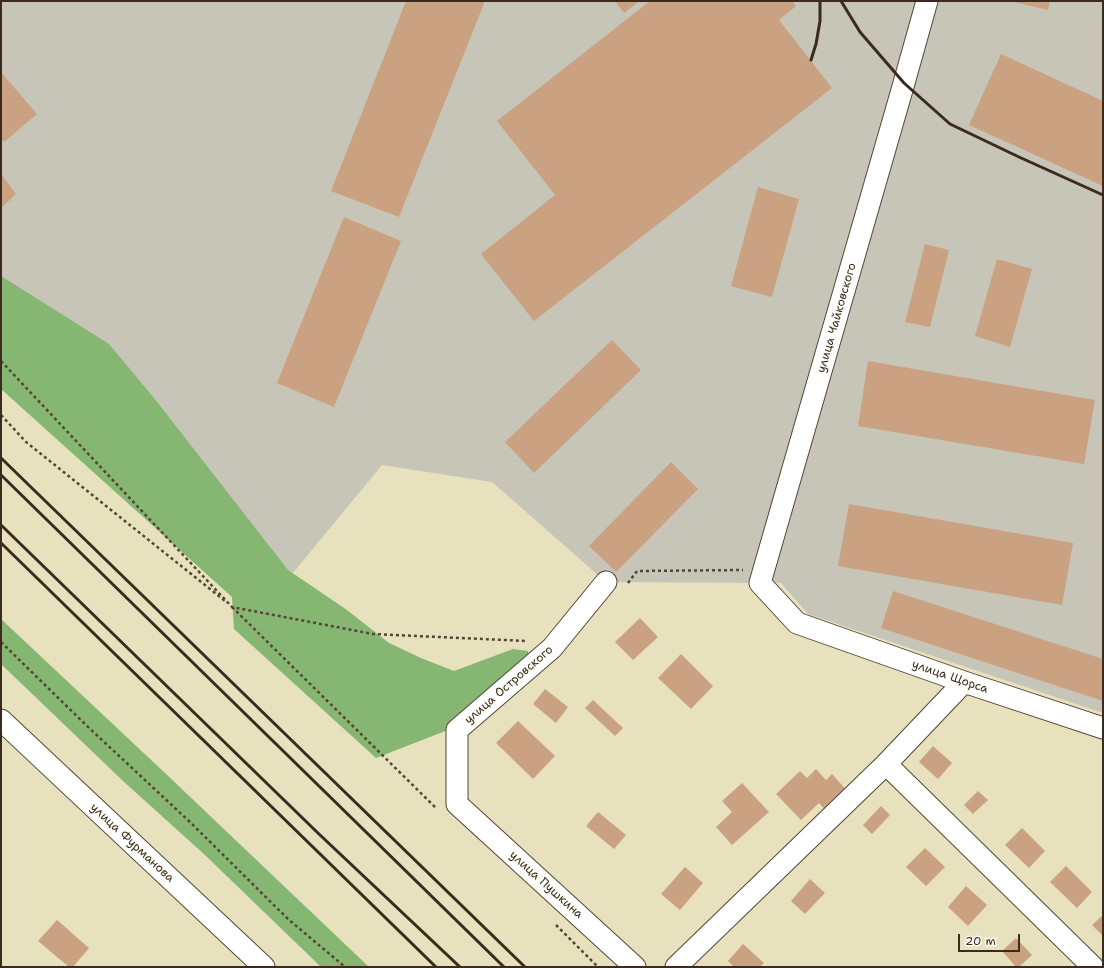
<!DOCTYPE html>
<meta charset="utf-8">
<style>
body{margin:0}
#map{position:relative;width:1104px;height:968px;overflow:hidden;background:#e7e1bd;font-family:"Shantell Sans",sans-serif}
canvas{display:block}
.frame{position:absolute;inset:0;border:2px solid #3b2a1e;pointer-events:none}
.scale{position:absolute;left:958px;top:934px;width:62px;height:18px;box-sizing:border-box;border:2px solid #3b2a1e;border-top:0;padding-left:5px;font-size:12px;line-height:14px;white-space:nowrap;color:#3b2a1e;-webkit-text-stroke:3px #fdfcf7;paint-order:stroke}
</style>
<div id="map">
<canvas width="1104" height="968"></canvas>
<div class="frame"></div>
<div class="scale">20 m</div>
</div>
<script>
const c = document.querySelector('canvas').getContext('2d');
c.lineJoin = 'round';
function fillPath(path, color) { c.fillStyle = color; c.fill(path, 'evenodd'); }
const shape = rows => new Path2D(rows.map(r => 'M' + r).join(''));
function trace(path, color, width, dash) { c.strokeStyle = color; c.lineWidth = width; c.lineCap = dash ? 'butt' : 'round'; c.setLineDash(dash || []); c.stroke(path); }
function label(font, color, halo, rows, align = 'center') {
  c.font = font + ' "Shantell Sans",sans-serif'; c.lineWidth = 4; c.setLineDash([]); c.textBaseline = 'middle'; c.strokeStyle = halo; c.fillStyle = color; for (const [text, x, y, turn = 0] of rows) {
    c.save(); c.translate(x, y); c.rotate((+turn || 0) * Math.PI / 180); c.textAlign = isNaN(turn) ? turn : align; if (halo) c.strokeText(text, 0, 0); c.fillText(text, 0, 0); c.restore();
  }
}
fillPath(shape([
 [1,1,1103,1,1103,713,808,614,781,583,606,582,492,482,382,465,283,585,1,297]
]), '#c6c5b8');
fillPath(shape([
 [1,276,109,344,154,398,288,570,347,610,389,643,421,658,454,671,513,649,528,651,530,662,453,728,376,758,234,629,232,597,1,389],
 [1,619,165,773,369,967,321,967,205,855,123,781,1,664]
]), '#85b772');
fillPath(shape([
 [406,1,485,1,399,217,331,191],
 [615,1,639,1,624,13],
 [650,1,792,1,796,6,779,20,832,88,534,321,481,254,555,195,497,121],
 [1010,1,1050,1,1048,10],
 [1001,54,1103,101,1103,186,969,125],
 [1,72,37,114,4,142,1,139],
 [1,174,16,194,1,208],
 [758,187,799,199,772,297,731,286],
 [344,217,401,241,334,407,277,383],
 [925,244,949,250,930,327,905,322],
 [997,259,1032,269,1010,347,975,336],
 [612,340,641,370,534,473,505,442],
 [868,361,1095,400,1084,464,858,426],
 [671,462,698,489,616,572,589,546],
 [849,504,1073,543,1062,605,838,566],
 [893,591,1103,659,1103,701,881,628],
 [640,618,658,637,633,660,615,642],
 [681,654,713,686,691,709,658,678],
 [545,689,568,707,556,723,533,704],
 [593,700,623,728,615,736,585,708],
 [518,721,555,756,533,779,496,743],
 [933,746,952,763,938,779,919,762],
 [816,769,826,780,832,774,850,794,829,814,819,803,801,820,776,794,800,771,807,778],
 [742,783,769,812,732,845,716,827,732,812,722,801],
 [978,791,988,800,973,814,964,805],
 [881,806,890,815,872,834,863,825],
 [598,812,626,835,614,849,586,826],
 [1022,828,1045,851,1029,868,1005,845],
 [925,848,945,867,926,886,906,867],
 [1066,866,1092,892,1077,908,1050,882],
 [685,867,703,883,680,910,661,894],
 [810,879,825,893,805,914,791,901],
 [966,886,987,905,968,926,948,907],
 [1103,915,1103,936,1092,925],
 [57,920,89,948,73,967,69,967,38,941],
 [1016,938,1032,955,1019,967,1016,967,1002,951],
 [743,944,764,963,760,967,734,967,728,961]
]), '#cba281');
const minor = shape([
 [927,1,904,83,760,583,797,623,964,682,1103,728],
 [606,582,552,648,457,730,457,804,635,967],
 [1,720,264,967],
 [886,764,1093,967],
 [676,967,886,764,964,682]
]);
trace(minor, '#554536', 23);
trace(shape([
 [1,361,232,607,373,634,527,641],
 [1,415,26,442,225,601],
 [628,583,637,571,743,570],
 [232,607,436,808],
 [1,642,87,726,191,823,288,919,345,967],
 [556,925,598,967]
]), '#554536', 2.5, [3, 3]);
trace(minor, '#fff', 21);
trace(shape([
 [841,1,860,32,904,83,950,124,1019,157,1103,195],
 [811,60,816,44,820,21,820,1],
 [1,458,525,967],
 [1,475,504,967],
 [1,525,320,835,460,967],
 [1,543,436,967]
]), '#3b2a1e', 3);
label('12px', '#3b2a1e', '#fdfcf7', [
 ["улица Чайковского",837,318,-74],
 ["улица Щорса",950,677,19],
 ["улица Островского",509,685,-41],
 ["улица Фурманова",132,843,43],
 ["улица Пушкина",546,885,42]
]);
</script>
